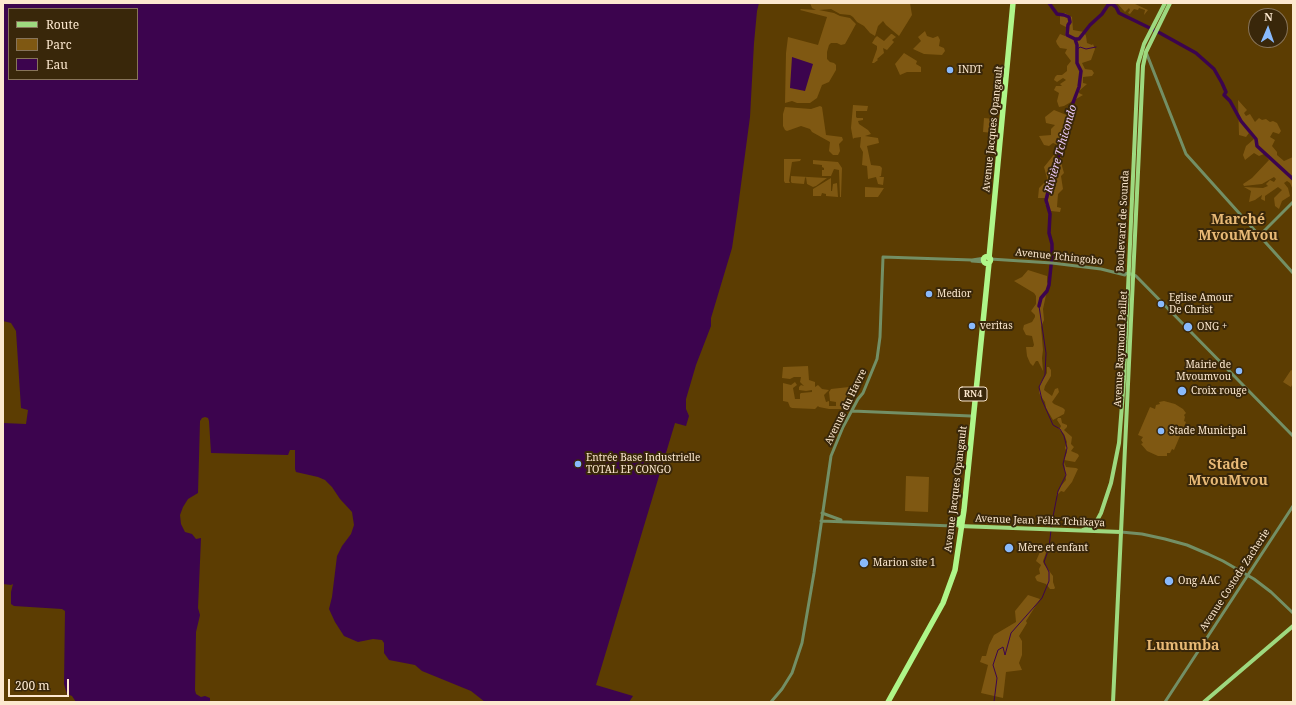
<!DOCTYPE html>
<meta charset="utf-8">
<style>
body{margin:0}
#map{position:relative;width:1296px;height:705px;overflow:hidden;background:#5c3d02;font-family:"Noto Serif",serif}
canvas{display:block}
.frame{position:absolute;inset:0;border:4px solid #fce8cf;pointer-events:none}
.legend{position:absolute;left:8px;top:8px;width:130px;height:72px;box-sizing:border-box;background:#39270a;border:1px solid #877459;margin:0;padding:5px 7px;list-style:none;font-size:12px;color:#fce8cf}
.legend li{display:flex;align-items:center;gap:8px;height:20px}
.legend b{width:20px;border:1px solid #877459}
.north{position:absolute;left:1248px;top:8px;width:40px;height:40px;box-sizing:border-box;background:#39270a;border:1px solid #877459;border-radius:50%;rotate:2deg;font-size:11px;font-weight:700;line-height:16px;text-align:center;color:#fce8cf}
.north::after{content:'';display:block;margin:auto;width:14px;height:18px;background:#89bafc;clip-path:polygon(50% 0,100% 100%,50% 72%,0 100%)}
.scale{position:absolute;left:8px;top:679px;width:61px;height:18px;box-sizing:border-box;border:2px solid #fce8cf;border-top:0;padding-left:5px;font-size:12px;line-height:14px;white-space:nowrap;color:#fce8cf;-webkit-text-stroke:3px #39270a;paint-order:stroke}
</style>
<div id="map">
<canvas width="1296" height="705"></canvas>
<div class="frame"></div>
<ul class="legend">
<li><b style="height:5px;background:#9ed97f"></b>Route</li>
<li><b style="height:11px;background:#7f5812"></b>Parc</li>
<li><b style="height:11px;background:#3c044e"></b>Eau</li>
</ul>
<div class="north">N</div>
<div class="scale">200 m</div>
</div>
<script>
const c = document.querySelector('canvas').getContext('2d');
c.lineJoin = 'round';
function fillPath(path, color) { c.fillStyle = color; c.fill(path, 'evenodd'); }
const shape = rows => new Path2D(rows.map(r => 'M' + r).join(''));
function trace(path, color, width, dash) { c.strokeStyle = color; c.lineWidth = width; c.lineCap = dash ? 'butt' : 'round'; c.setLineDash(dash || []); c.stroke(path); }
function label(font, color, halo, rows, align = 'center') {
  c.font = font + ' "Noto Serif",serif'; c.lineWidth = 4; c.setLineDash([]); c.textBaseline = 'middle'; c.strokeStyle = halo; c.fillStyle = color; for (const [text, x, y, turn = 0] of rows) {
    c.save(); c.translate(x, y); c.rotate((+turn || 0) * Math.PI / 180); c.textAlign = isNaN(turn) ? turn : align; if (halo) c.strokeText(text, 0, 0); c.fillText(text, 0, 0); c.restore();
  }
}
fillPath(shape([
 [810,3,910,3,912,15,899,36,886,25,883,21,878,26,875,36,870,33,864,26,857,22,853,17,850,15,840,14,831,9,819,10,834,13,840,16,850,18,856,24,845,44,841,45,837,43,831,43,829,45,827,52,827,59,830,62,834,63,836,65,836,70,829,82,822,85,817,98,810,103,797,103,792,101,785,103,786,53,788,37,818,45,827,17,800,10,801,9,816,10,812,8],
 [1117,3,1133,3,1148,10,1144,15,1145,10,1139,8,1138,10,1134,9,1130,14,1128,13,1130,10,1129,8,1125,12],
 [1065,13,1072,17,1073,30,1084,32,1086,36,1087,43,1092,45,1093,44,1095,49,1091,60,1082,63,1085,69,1092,70,1094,73,1092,76,1083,77,1083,83,1087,84,1079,91,1079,93,1083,95,1064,106,1059,107,1057,101,1059,93,1054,90,1056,86,1062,86,1060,84,1066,80,1063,78,1057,82,1054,80,1055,77,1057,75,1062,75,1067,71,1067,66,1071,61,1065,53,1067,49,1060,48,1057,44,1056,41,1060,34,1065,36,1066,27,1060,24,1060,14],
 [925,31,927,36,933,38,938,36,940,40,939,46,944,48,945,51,942,55,924,54,913,49,921,41,918,37],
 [891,34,892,34,896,37,892,40,894,42,887,50,883,48,884,53,877,59,878,60,874,63,872,63,877,49,877,46,872,43,875,38,877,36,884,41],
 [904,53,917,61,916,64,921,67,921,72,907,72,900,75,895,64],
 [1238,100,1247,110,1244,113,1246,116,1250,114,1255,122,1259,118,1262,120,1266,119,1270,122,1273,121,1277,123,1281,131,1279,134,1273,132,1270,137,1275,140,1272,146,1277,152,1277,155,1284,161,1293,157,1293,190,1290,183,1287,181,1284,183,1288,188,1290,196,1282,201,1279,209,1275,206,1274,198,1282,190,1278,187,1265,196,1265,201,1261,199,1262,195,1255,200,1249,202,1251,191,1244,187,1263,188,1268,186,1266,184,1270,180,1274,182,1276,179,1274,177,1262,184,1244,186,1243,184,1252,178,1269,160,1264,154,1259,156,1254,153,1245,160,1243,155,1246,146,1254,139,1249,133,1246,137,1239,135],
 [853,105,868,106,867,111,856,111,856,117,857,118,863,118,863,120,858,121,859,124,868,130,871,134,865,136,878,138,879,143,867,146,871,165,880,166,882,168,881,176,879,177,884,177,883,185,878,184,876,177,868,179,867,166,862,165,863,152,860,147,861,137,854,138,853,139,851,128],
 [820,106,822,107,826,135,842,137,843,140,839,144,840,151,838,155,833,155,829,151,830,142,812,132,810,129,801,126,787,131,785,130,783,126,783,114,785,107,811,109],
 [1054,110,1069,116,1064,134,1063,147,1053,143,1049,146,1044,145,1039,136,1051,135,1051,129,1055,125,1046,123,1045,117],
 [984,118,994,119,995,128,993,128,993,133,983,132],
 [1061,151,1062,166,1064,173,1061,176,1063,189,1058,194,1057,207,1061,208,1060,212,1051,211,1045,204,1046,202,1045,198,1038,198,1039,188,1044,183,1046,182,1047,178,1044,167,1056,152,1049,179,1050,185,1046,196,1048,199,1057,157],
 [784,159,801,159,800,161,792,162,789,181,790,183,785,183,784,181],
 [813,160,838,162,842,168,841,197,840,197,839,170,834,169,831,176,822,176,822,170,824,170,824,168,822,167,822,165,813,164],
 [791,176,826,178,827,178,816,186,813,187,807,184,806,177,805,178,804,184,792,183,791,182],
 [831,178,831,191,832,191,833,184,837,183,838,197,826,196,826,194,822,193,821,196,813,196,813,189],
 [865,187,884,188,878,197,865,197],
 [1028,270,1047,276,1047,282,1050,286,1046,295,1043,309,1044,320,1041,327,1043,350,1042,358,1043,371,1038,361,1036,361,1033,366,1030,363,1027,356,1026,347,1033,347,1034,345,1032,336,1026,335,1023,329,1024,325,1032,322,1035,317,1035,315,1031,311,1036,304,1036,296,1034,293,1014,281,1022,277],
 [808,366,809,380,815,382,815,387,818,385,822,389,829,390,824,395,826,402,829,401,829,406,836,406,836,402,830,401,829,392,831,389,849,387,851,389,845,408,842,409,829,409,819,407,818,406,815,409,792,408,790,407,788,402,783,401,783,383,791,385,795,382,797,385,793,388,795,399,800,399,800,394,801,393,812,392,812,390,806,391,799,390,799,387,801,385,804,386,800,382,801,377,794,377,790,379,782,378,783,367],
 [1047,367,1049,367,1051,370,1051,376,1045,386,1044,390,1052,396,1055,389,1058,388,1059,392,1052,402,1054,404,1063,408,1065,410,1064,414,1053,420,1046,408,1045,402,1040,395,1039,392,1040,384,1047,373],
 [1291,370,1293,371,1293,383,1291,387,1283,382],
 [1164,401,1175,404,1183,409,1186,413,1184,415,1185,417,1184,421,1186,422,1174,450,1172,449,1170,453,1167,453,1167,456,1158,456,1147,451,1141,444,1143,443,1141,440,1143,437,1138,435,1150,407,1155,409,1156,405,1160,404,1159,402],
 [1058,418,1061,418,1062,423,1067,425,1067,427,1064,430,1072,437,1071,444,1074,447,1071,451,1078,454,1079,456,1075,462,1064,460,1067,452,1065,448,1067,442,1064,434,1058,428,1060,428,1061,426,1057,420],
 [1064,462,1066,467,1076,468,1078,469,1077,471,1072,482,1064,492,1061,491,1056,496,1061,486,1066,480],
 [906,476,929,477,928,512,905,511],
 [1043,545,1048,547,1043,561,1044,564,1053,576,1053,582,1055,588,1054,589,1050,589,1046,584,1037,581,1035,577,1037,575,1040,574,1039,569,1041,565,1036,561],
 [1028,595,1040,599,1026,621,1027,623,1019,636,1022,641,1022,655,1019,663,1022,670,1006,672,1003,698,981,693,988,665,980,662,982,656,986,656,989,645,994,635,1016,622,1015,611]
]), '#7f5812');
fillPath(shape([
 [3,3,759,3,757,11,754,43,750,117,738,207,732,248,711,318,711,326,696,365,686,399,686,409,689,416,686,426,675,423,596,685,633,696,629,702,485,702,471,691,422,671,415,665,389,660,384,653,384,643,382,640,373,639,358,642,344,636,335,622,329,609,332,597,337,556,342,546,351,534,354,525,352,512,340,499,332,487,325,480,318,477,296,472,295,469,295,450,290,450,288,455,211,453,209,421,208,418,205,417,202,418,200,421,198,493,188,499,183,507,180,515,181,524,185,532,192,534,196,539,201,538,198,608,200,615,196,632,195,690,196,694,201,697,205,696,210,698,210,702,76,702,72,696,67,694,64,684,65,611,62,609,14,606,11,604,11,592,13,584,11,585,3,584,3,423,26,424,28,410,21,408,16,331,11,323,3,321],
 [9,9,137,9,137,79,9,79],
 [792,57,813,64,805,91,790,88]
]), '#3c044e');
trace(shape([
 [1078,49,1080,47,1086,49,1096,47],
 [1039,306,1046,353,1045,375,1039,387,1042,400,1053,425,1060,429,1064,436,1067,448,1063,464,1066,475,1058,491,1051,527],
 [994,702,997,678,993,665,998,650,1003,647,1005,655,1011,633,1042,598,1049,581,1049,572,1044,562,1049,548,1051,530]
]), '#3c044e', 1);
trace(shape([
 [1049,3,1057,14,1064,15,1069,17,1070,22,1068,25,1067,35,1075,39,1079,39,1090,25,1102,14,1108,5,1112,4,1116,7,1119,13,1160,33,1196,53,1214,69,1222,83,1226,92,1224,95,1230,101,1241,121,1256,139,1257,146,1293,179],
 [1039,306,1041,298,1047,291,1049,285,1052,256,1052,244,1049,233,1050,214,1046,200,1054,168,1059,156,1062,152,1066,131,1069,125,1071,108,1079,87,1081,71,1077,63,1077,45,1075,39]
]), '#3c044e', 3.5);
trace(shape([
 [1146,52,1186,154,1293,273],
 [1260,235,1293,202],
 [990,259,1052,263,1101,269,1125,275],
 [972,261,985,262],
 [1125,274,1128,273,1136,276,1293,436],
 [852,411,971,416],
 [822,513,841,520],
 [821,521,953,526],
 [1121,532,1142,534,1165,539,1187,545,1208,554,1223,561,1254,579,1271,592,1293,613],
 [771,702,782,689,792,673,802,643,814,573,831,456,843,427,858,399,863,393,877,359,880,337,883,257,972,260,985,258],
 [1165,702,1293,506]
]), '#738f65', 3);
trace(shape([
 [959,526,1121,532],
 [1083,530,1094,526,1101,513,1111,483,1119,443,1124,379,1138,64,1144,44,1165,3],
 [1113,702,1143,66,1146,52,1170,3],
 [1204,702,1293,626]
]), '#9ed97f', 4);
trace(shape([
 '983.5 260a3.5 3.5 0 1 1 7 0a3.5 3.5 0 1 1-7 0Z',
 [989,258,1013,3],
 [952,526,958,523,960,518],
 [888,702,943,603,955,570,964,510,989,263]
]), '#aff689', 5.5);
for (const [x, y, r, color] of [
 [950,70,4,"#89bafc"],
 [929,294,4,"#89bafc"],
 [1161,304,4,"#89bafc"],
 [972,326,4,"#89bafc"],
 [1188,327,5,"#89bafc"],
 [1239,371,4,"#89bafc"],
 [1182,391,5,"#89bafc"],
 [1161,431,4,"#89bafc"],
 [578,464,4,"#89bafc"],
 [1009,548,5,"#89bafc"],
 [864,563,5,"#89bafc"],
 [1169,581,5,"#89bafc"]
]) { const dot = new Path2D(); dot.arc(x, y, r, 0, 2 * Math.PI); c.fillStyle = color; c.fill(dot); trace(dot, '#39270a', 1.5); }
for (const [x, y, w] of [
 [973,394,28]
]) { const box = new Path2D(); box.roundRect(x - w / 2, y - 7, w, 14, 3); c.fillStyle = '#39270a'; c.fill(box); trace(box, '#fce8cf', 1); }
label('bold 9px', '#fce8cf', null, [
 ["RN4",973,394]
]);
label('10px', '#fce8cf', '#39270a', [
 ["INDT",958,70],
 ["Medior",937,294],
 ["Eglise Amour",1169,298],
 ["De Christ",1169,310],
 ["veritas",980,326],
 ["ONG +",1197,327],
 ["Mairie de",1231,365,"right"],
 ["Mvoumvou",1231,377,"right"],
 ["Croix rouge",1191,391],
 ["Stade Municipal",1169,431],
 ["Entrée Base Industrielle",586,458],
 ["TOTAL EP CONGO",586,470],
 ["Mère et enfant",1018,548],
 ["Marion site 1",873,563],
 ["Ong AAC",1178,581]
], 'left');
label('10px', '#fce8cf', '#39270a', [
 ["Avenue Jacques Opangault",993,129,-84],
 ["Boulevard de Sounda",1123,221,-87],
 ["Avenue Tchingobo",1059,257,6],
 ["Avenue Raymond Paillet",1121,349,-87],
 ["Avenue du Havre",846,407,-64],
 ["Avenue Jacques Opangault",956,489,-83],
 ["Avenue Jean Félix Tchikaya",1040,521,2],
 ["Avenue Costode Zacherie",1235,580,-57]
]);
label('italic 11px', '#eeccfc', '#39270a', [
 ["Rivière Tchicondo",1061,149,-74]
]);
label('bold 14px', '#e8b976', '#39270a', [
 ["Marché",1238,220],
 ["MvouMvou",1238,236],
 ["Stade",1228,465],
 ["MvouMvou",1228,481],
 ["Lumumba",1183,646]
]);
</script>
